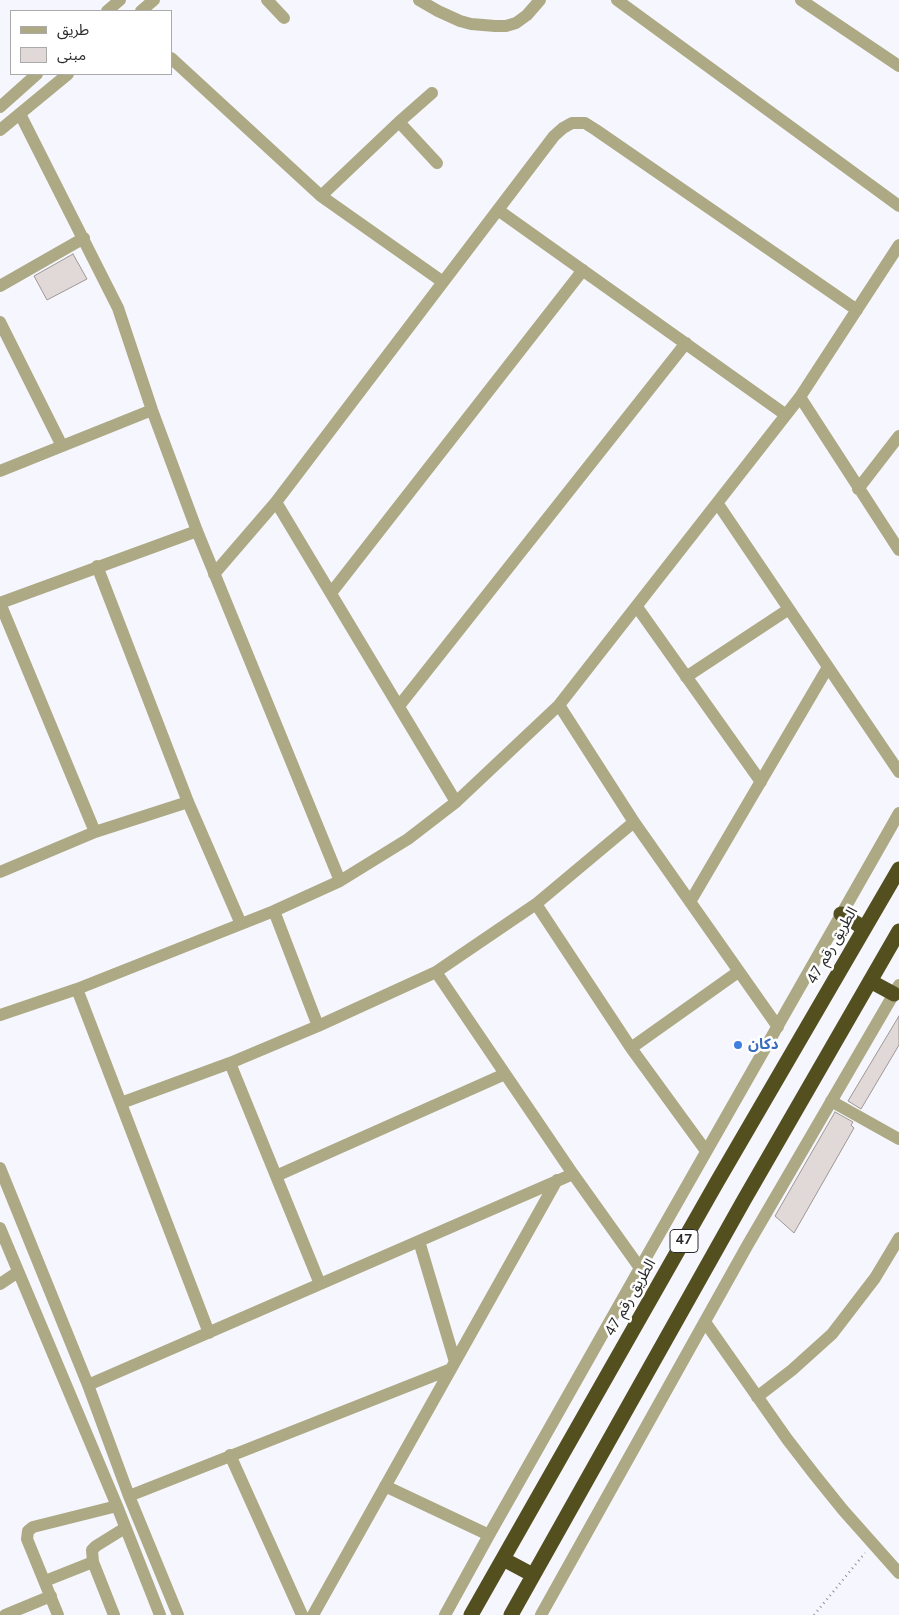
<!DOCTYPE html>
<meta charset="utf-8">
<style>
body{margin:0}
#map{position:relative;width:899px;height:1615px;overflow:hidden;background:#f6f7fe;font-family:"Nunito Sans","Noto Sans Arabic",sans-serif}
canvas{display:block}
.legend{position:absolute;left:10px;top:10px;width:162px;height:65px;box-sizing:border-box;background:#fff;border:1px solid #aaaaab;margin:0;padding:6px 9px;list-style:none;font-size:15px;color:#2b2b2e}
.legend li{display:flex;align-items:center;gap:10px;height:25px}
.legend b{width:25px;border:1px solid #aaaaab}
</style>
<div id="map">
<canvas width="899" height="1615"></canvas>
<ul class="legend">
<li><b style="height:6px;background:#aca984"></b>طريق</li>
<li><b style="height:14px;background:#e1d9d8"></b>مبنى</li>
</ul>
</div>
<script>
const c = document.querySelector('canvas').getContext('2d');
c.lineJoin = 'round';
function fillPath(path, color) { c.fillStyle = color; c.fill(path, 'evenodd'); }
const shape = rows => new Path2D(rows.map(r => 'M' + r).join(''));
function trace(path, color, width, dash) { c.strokeStyle = color; c.lineWidth = width; c.lineCap = dash ? 'butt' : 'round'; c.setLineDash(dash || []); c.stroke(path); }
function label(font, color, halo, rows, align = 'center') {
  c.font = font + ' "Nunito Sans","Noto Sans Arabic",sans-serif'; c.lineWidth = 5; c.setLineDash([]); c.textBaseline = 'middle'; c.strokeStyle = halo; c.fillStyle = color; for (const [text, x, y, turn = 0] of rows) {
    c.save(); c.translate(x, y); c.rotate((+turn || 0) * Math.PI / 180); c.textAlign = isNaN(turn) ? turn : align; if (halo) c.strokeText(text, 0, 0); c.fillText(text, 0, 0); c.restore();
  }
}
const building = shape([
 [73,254,87,279,47,300,34,276,73,254],
 [899,1016,899,1045,861,1109,848,1101,899,1016],
 [835,1112,853,1122,851,1125,854,1128,794,1233,775,1216,835,1112]
]);
fillPath(building, '#e1d9d8');
trace(building, '#9e9795', 1);
trace(shape([
 [814,1615,865,1553]
]), '#919196', 2.5, [1, 4]);
trace(shape([
 [267,0,284,18],
 [419,0,438,11,460,21,471,24,495,26,506,26,516,23,527,15,540,0],
 [617,0,899,206],
 [801,0,899,66],
 [107,11,120,0],
 [141,11,154,0],
 [171,58,321,196,443,282],
 [0,107,37,74],
 [20,114,118,308,152,410,197,531,340,881],
 [399,122,437,163],
 [0,130,68,74],
 [321,196,399,122,432,93],
 [498,210,786,415],
 [0,286,84,238],
 [0,322,62,446],
 [800,397,899,550],
 [0,471,152,410],
 [858,489,899,436],
 [276,502,456,802],
 [718,504,899,772],
 [97,566,188,802,241,924],
 [214,574,276,502,554,136,563,128,572,123,585,123,596,130,857,310],
 [331,593,583,270],
 [0,603,197,531],
 [637,607,761,782],
 [686,677,789,609],
 [559,705,634,822,778,1027],
 [399,706,686,343],
 [95,832,188,802],
 [0,872,95,832,0,603],
 [690,902,828,667],
 [536,904,631,1048,706,1151],
 [274,911,318,1026],
 [436,972,573,1174,640,1268],
 [77,989,209,1333],
 [0,1015,77,989,274,911,340,881,408,839,456,802,559,705,800,397,899,245],
 [631,1048,738,972],
 [230,1063,320,1284],
 [831,1101,899,1139],
 [121,1103,230,1063,318,1026,436,972,536,904,634,822],
 [0,1168,88,1385,129,1496,178,1615],
 [276,1176,505,1074],
 [0,1228,117,1506,160,1615],
 [419,1241,455,1362],
 [0,1284,18,1272],
 [705,1322,787,1439,814,1474,843,1510,899,1573],
 [88,1385,573,1174],
 [757,1397,792,1370,832,1334,875,1278,899,1238],
 [230,1455,302,1615],
 [385,1486,489,1535],
 [129,1496,451,1369],
 [45,1581,93,1562],
 [5,1615,51,1596],
 [58,1615,27,1539,28,1531,33,1527,117,1506],
 [114,1615,93,1562,92,1550,96,1546,125,1528],
 [313,1615,557,1180],
 [445,1615,489,1535,640,1268,899,813],
 [541,1615,747,1246,899,985]
]), '#aca984', 12);
trace(shape([
 [841,914,864,928],
 [870,981,894,994],
 [503,1559,533,1575],
 [471,1615,717,1182,899,869],
 [511,1615,744,1200,899,931]
]), '#544f1f', 15);
for (const [x, y, r, color] of [
 [738,1045,5,"#3f7fe0"]
]) { const dot = new Path2D(); dot.arc(x, y, r, 0, 2 * Math.PI); c.fillStyle = color; c.fill(dot); trace(dot, '#fff', 2); }
for (const [x, y, w] of [
 [684,1241,28]
]) { const box = new Path2D(); box.roundRect(x - w / 2, y - 11.5, w, 23, 4); c.fillStyle = '#fff'; c.fill(box); trace(box, '#2b2b2e', 1); }
label('bold 14px', '#2b2b2e', null, [
 ["47",684,1241]
]);
label('15px', '#2b2b2e', '#fff', [
 ["الطريق رقم 47",833,946,-60],
 ["الطريق رقم 47",631,1298,-60]
]);
label('bold 15px', '#366cbe', '#fff', [
 ["دكان",748,1045]
], 'left');
</script>
